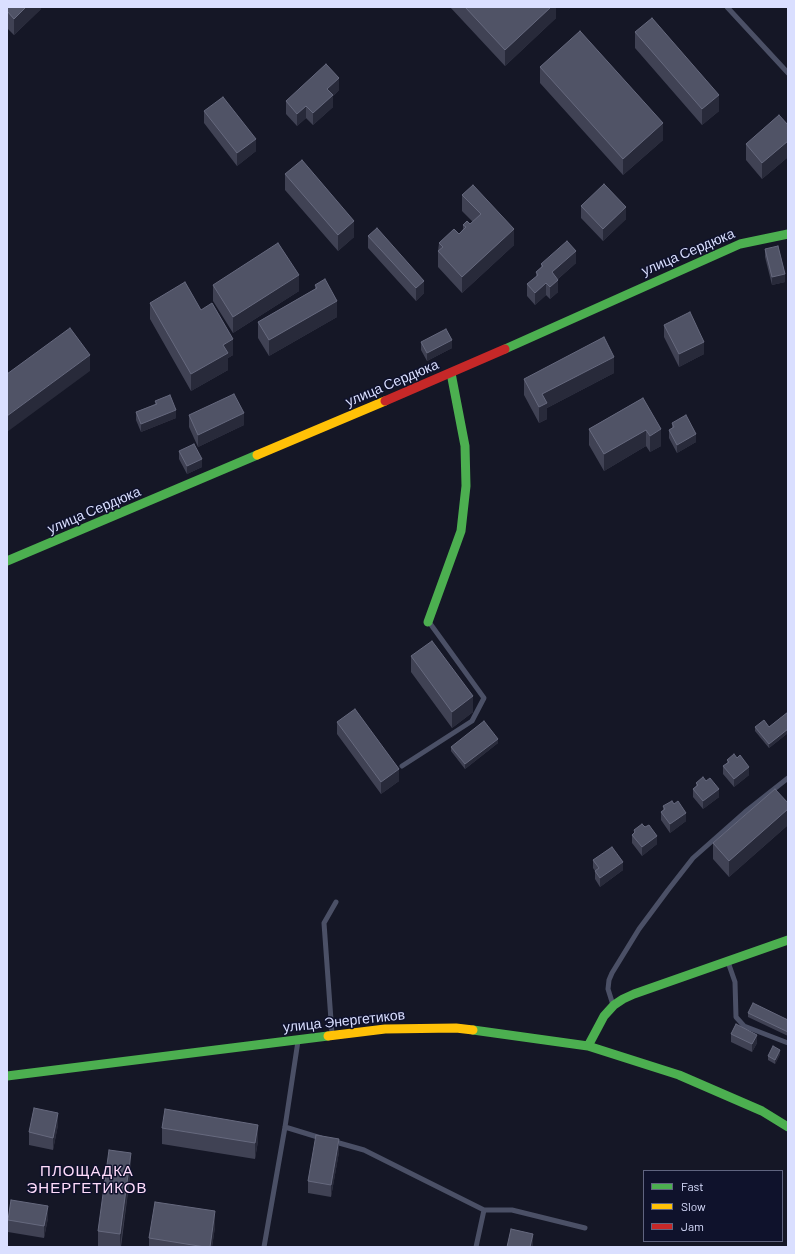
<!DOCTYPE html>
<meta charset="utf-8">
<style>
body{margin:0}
#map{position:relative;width:795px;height:1254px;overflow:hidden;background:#151726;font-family:Barlow,sans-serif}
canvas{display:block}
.frame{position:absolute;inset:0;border:8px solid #dadfff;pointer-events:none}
.legend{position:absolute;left:643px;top:1170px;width:140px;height:72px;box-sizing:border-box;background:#0f122c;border:1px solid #606480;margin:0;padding:5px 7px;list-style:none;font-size:12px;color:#dadfff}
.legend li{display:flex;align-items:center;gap:8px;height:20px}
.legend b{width:20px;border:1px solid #606480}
</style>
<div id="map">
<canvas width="795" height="1254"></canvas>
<div class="frame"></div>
<ul class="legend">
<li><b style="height:5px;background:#4caf50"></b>Fast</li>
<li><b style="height:5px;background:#ffc107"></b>Slow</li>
<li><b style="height:5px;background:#c62828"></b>Jam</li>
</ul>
</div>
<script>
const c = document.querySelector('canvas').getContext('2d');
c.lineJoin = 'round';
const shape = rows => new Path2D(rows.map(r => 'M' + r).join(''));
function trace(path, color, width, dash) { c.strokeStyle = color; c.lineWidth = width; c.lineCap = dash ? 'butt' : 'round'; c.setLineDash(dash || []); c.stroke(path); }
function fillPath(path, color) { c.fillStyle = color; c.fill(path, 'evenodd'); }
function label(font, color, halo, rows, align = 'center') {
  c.font = font + ' Barlow,sans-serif'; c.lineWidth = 3; c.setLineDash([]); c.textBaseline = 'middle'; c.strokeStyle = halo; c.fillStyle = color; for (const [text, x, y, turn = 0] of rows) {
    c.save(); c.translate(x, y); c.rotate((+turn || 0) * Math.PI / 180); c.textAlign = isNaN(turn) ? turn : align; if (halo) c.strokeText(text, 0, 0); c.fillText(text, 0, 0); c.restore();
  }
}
trace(shape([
 [727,7,788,73],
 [402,766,472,721,484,698,429,622],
 [728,962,735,982,736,1017,744,1026,788,1043],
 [613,1005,608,989,609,980,612,973,639,929,668,890,693,858,745,812,788,778],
 [332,1034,324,923,336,902],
 [285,1127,321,1138],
 [332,1141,364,1150,484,1210,476,1247],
 [484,1210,512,1210,585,1228],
 [264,1247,285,1127,298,1041]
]), '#4b5066', 5);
trace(shape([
 [505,349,740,244,788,234],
 [7,561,257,455],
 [428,622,461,531,466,486,465,446,451,373],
 [473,1030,588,1046,679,1075,762,1111,788,1127],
 [588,1046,604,1016,614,1005,623,999,634,994,788,940],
 [7,1076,328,1036]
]), '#4caf50', 9);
trace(shape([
 [257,455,385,401],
 [328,1036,385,1029,456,1028,473,1030]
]), '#ffc107', 9);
trace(shape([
 [385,401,505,349]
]), '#c62828', 9);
fillPath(shape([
 [7,7,41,7,41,9,14,35,7,28],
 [450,7,556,7,556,18,505,66],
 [635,32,719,111,702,125,635,48],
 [540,67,663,140,623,175,540,83],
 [339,90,333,96,333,107,313,125,306,118,297,126,286,114,286,101],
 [204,111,256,151,237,166,204,123],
 [788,125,788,157,762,179,746,160,746,144],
 [285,174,354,237,338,251,285,190],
 [462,195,514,245,462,293,438,267,438,251,439,243,459,234,463,229,463,225,470,224,473,222,462,211],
 [581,206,626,219,603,241,581,218],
 [368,236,424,293,416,301,368,248],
 [765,249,785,282,772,285,765,257],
 [576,263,558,279,558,292,550,299,546,295,535,305,527,296,527,284,536,277,536,272,541,267,541,264],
 [213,285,299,291,233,333,213,301],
 [315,285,337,317,269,356,258,338,258,322,315,289],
 [150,303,201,310,233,355,228,358,228,370,191,391,150,319],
 [664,325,704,354,679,367,664,337],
 [421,342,452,348,427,361,421,350],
 [614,373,547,408,547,419,539,423,524,395,524,379],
 [643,398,661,446,650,452,646,446,604,471,589,445,589,429],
 [155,401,176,418,141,432,136,420,136,412,155,404],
 [189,415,244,425,198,447,189,427],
 [672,423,696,442,677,453,669,438,669,430,672,428],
 [179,451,202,467,187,474,179,459],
 [411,656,473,712,452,728,411,672],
 [788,712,788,733,769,748,755,731,755,727,769,727],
 [337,722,399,781,381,794,337,734],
 [498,743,465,769,451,751,451,747],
 [727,760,749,775,734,787,723,774,723,766,727,763],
 [696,783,719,797,703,809,693,797,693,789,696,786],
 [788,803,788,825,729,877,713,859,713,843],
 [663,806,686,821,670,833,661,820,661,812,663,810],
 [634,830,657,844,642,856,632,843,632,835,634,833],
 [593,860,623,870,600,887,595,879,595,871,593,868],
 [748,1013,788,1020,788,1036,748,1017],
 [731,1034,757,1043,752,1052,731,1042],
 [780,1054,775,1064,768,1060,768,1056],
 [58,1125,53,1150,29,1145,29,1132],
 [162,1128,258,1141,255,1159,162,1144],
 [339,1152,331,1197,308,1193,308,1181],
 [131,1169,121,1247,98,1247,98,1231],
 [48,1218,44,1238,8,1232,8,1220],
 [215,1227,212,1247,149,1247,149,1238]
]), '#404254');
fillPath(shape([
 [26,7,41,7,41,9,14,35,14,19],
 [551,7,556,7,556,18,505,66,505,50],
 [339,78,339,90,333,96,333,107,313,125,313,113,327,89],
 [719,95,719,111,702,125,702,109],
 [306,106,306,118,297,126,297,114],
 [663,123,663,140,623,175,623,159],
 [256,139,256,151,237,166,237,153],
 [788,141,788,157,762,179,762,163],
 [626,207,626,219,603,241,603,229],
 [354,221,354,237,338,251,338,235],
 [514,229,514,245,462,293,462,277],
 [576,251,576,263,552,284,552,272],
 [785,274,785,282,772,285,772,277],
 [299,275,299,291,233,333,233,317],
 [558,280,558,292,550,299,550,287],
 [424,281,424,293,416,301,416,288],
 [546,283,546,295,535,305,535,293],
 [337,301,337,317,269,356,269,340],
 [233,339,233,355,228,358,228,370,191,391,191,374,223,345],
 [452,340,452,348,427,361,427,353],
 [704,342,704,354,679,367,679,354],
 [90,355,90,371,7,432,7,416],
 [614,357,614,373,547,408,547,419,539,423,539,407,542,394],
 [176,410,176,418,141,432,141,424],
 [244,413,244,425,198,447,198,435],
 [661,429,661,446,650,452,650,436],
 [646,430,646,446,604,471,604,454],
 [696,434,696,442,677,453,677,445],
 [202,459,202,467,187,474,187,466],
 [473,696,473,712,452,728,452,712],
 [788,729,788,733,769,748,769,744],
 [498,739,498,743,465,769,465,764],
 [749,767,749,775,734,787,734,779],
 [399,769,399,781,381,794,381,782],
 [719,789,719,797,703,809,703,801],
 [788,809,788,825,729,877,729,861],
 [686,813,686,821,670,833,670,824],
 [657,836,657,844,642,856,642,847],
 [623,862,623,870,600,887,600,878],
 [757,1035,757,1043,752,1052,752,1044],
 [780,1050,780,1054,775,1064,775,1060],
 [58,1113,58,1125,53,1150,53,1138],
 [258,1125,258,1141,255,1159,255,1143],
 [339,1139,339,1152,331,1197,331,1185],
 [131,1153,131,1169,120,1247,120,1234],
 [48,1206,48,1218,44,1238,44,1226],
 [215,1211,215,1227,212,1247,210,1247],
 [533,1234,533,1247,530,1247]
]), '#282a3a');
const building = shape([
 [7,7,26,7,14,19,7,11,7,7],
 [465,7,551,7,505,50,465,7],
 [652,18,719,95,702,109,635,32,652,18],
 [580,31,663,123,623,159,540,67,580,31],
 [326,64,339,78,327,89,333,95,313,113,306,106,297,114,286,101,326,64],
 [223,97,256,139,237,153,204,111,223,97],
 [779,115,788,125,788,141,762,163,746,144,779,115],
 [302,160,354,221,338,235,285,174,302,160],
 [604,184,626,207,603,229,581,206,604,184],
 [473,185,514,229,462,277,438,251,443,247,439,243,454,229,459,234,466,227,463,225,467,221,470,224,481,214,462,195,473,185],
 [377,228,424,281,416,288,368,236,377,228],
 [567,241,576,251,552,272,558,280,550,287,546,283,535,293,527,284,538,275,536,272,543,266,541,264,567,241],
 [278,243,299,275,233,317,213,285,278,243],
 [778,246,785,274,772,277,765,249,778,246],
 [325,279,337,301,269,340,258,322,317,288,315,285,325,279],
 [185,282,201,310,212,303,233,339,223,345,228,353,191,374,150,303,185,282],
 [690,312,704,342,679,354,664,325,690,312],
 [70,328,90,355,7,416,7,374,70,328],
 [446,329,452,340,427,353,421,342,446,329],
 [604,337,614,357,542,394,547,403,539,407,524,379,604,337],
 [234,394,244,413,198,435,189,415,234,394],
 [170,395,176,410,141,424,136,412,157,404,155,401,170,395],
 [643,398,661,429,650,436,646,430,604,454,589,429,643,398],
 [686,415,696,434,677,445,669,430,674,427,672,423,686,415],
 [194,444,202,459,187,466,179,451,194,444],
 [432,641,473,696,452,712,411,656,432,641],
 [355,709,399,769,381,782,337,722,355,709],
 [788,712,788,729,769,744,755,727,764,720,769,727,788,712],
 [484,721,498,739,465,764,451,747,484,721],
 [734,754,737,758,740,755,749,767,734,779,723,766,729,762,727,760,734,754],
 [703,777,706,781,710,778,719,789,703,801,693,789,698,785,696,783,703,777],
 [775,789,788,803,788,809,729,861,713,843,775,789],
 [672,801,674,804,678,801,686,813,670,824,661,812,665,809,663,806,672,801],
 [642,824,645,827,649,825,657,836,642,847,632,835,635,832,634,830,642,824],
 [612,847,623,862,600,878,595,871,599,868,593,860,612,847],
 [753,1003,788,1020,788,1032,748,1013,753,1003],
 [736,1024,757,1035,752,1044,731,1034,736,1024],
 [773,1046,780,1050,775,1060,768,1056,773,1046],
 [34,1108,58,1113,53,1138,29,1132,34,1108],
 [165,1109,258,1125,255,1143,162,1128,165,1109],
 [316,1135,339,1139,331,1185,308,1181,316,1135],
 [109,1150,131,1153,120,1234,98,1231,109,1150],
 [11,1200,48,1206,44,1226,8,1220,11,1200],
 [155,1202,215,1211,210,1247,205,1247,149,1238,155,1202],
 [511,1229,533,1234,530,1247,507,1247,511,1229]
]);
fillPath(building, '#505366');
trace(building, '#66697e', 1);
label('14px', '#dadfff', '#0f122c', [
 ["улица Сердюка",688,252,-23],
 ["улица Сердюка",392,383,-23],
 ["улица Сердюка",94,510,-23],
 ["улица Энергетиков",344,1021,-6]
]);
c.letterSpacing = '1px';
label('15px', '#ffdcfb', '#0f122c', [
 ["ПЛОЩАДКА",87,1171],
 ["ЭНЕРГЕТИКОВ",87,1188]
]);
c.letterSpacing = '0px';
</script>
